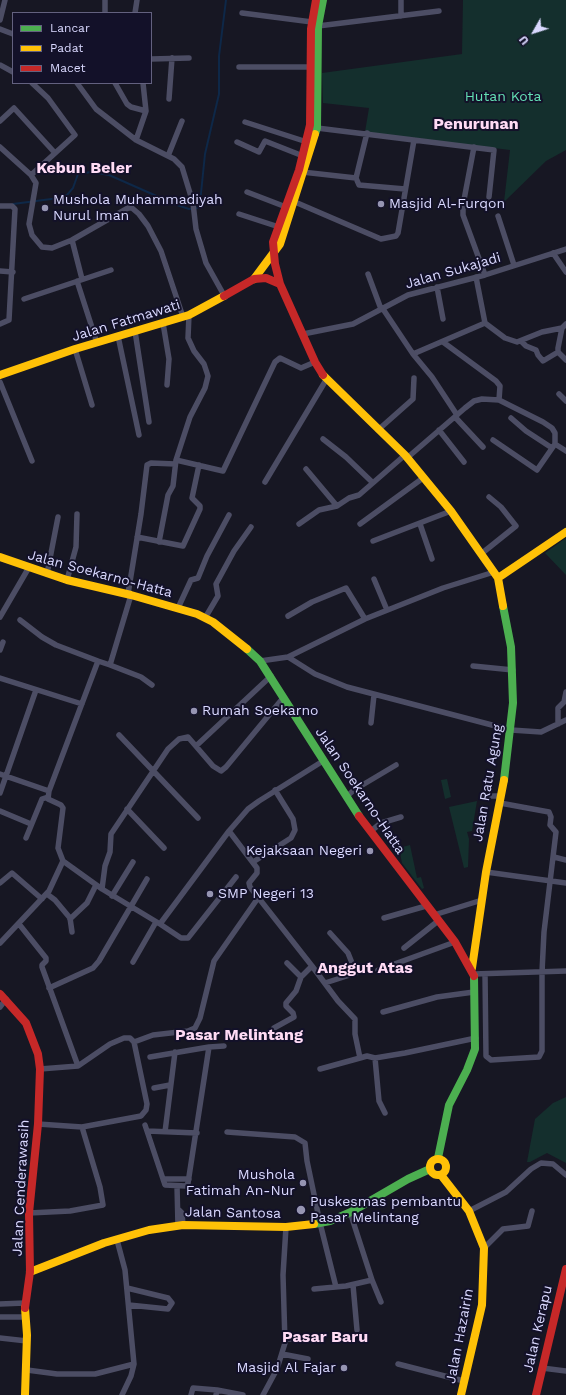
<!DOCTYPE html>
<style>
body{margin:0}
#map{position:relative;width:566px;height:1395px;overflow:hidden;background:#171723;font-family:"Work Sans",sans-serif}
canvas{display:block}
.legend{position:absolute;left:12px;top:12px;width:140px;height:72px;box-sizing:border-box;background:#131129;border:1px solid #63617f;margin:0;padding:5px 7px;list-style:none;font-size:12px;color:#dad9ff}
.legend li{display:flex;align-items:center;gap:8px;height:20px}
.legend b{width:20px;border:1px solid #63617f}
.north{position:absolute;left:514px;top:12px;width:40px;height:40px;-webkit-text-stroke:3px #131129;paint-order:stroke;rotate:231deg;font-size:11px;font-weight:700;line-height:16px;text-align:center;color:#dad9ff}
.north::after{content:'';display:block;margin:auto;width:14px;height:18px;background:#dad9ff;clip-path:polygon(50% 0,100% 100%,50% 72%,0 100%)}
</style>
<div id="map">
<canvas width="566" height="1395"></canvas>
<ul class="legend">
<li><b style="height:5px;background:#4caf50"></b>Lancar</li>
<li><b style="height:5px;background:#ffc107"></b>Padat</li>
<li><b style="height:5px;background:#c62828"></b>Macet</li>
</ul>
<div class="north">U</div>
</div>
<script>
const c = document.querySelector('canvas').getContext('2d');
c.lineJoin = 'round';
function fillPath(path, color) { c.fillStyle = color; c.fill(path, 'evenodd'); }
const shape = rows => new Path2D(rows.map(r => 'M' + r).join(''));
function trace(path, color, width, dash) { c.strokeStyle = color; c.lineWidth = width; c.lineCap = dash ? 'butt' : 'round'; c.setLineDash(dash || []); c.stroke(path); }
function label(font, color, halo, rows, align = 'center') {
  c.font = font + ' "Work Sans",sans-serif'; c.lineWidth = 4; c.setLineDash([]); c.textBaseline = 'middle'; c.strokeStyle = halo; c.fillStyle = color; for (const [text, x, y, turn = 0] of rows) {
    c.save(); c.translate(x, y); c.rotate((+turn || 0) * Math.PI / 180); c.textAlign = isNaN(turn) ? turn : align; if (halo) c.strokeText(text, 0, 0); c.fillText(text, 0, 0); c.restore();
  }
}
fillPath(shape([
 [463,0,566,0,566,150,546,161,504,202,510,150,365,132,369,108,323,103,322,73,462,54],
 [566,538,566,575,545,553],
 [447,779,451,797,445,799,441,780],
 [477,801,472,831,467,832,469,839,468,867,464,868,449,807],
 [410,845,417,878,421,877,424,888,422,889,402,863,399,848],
 [566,1097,566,1163,547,1153,530,1162,527,1162,535,1119,553,1103]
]), '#142f2d');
trace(shape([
 [13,204,59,198,67,195,73,188,78,174,91,172,109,175,177,205,189,209,197,208,200,203,205,154,219,94,219,56,226,0]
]), '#0e2848', 2);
trace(shape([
 [105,0,105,13],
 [401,0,401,16],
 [135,13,137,0],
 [242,13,312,22],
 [0,20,5,0],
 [318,26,439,11],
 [0,29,13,34],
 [151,59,189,58],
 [0,65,13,72],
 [239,67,313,67],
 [77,83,96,109,136,140],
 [115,83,127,104,131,107,146,111],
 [143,83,146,111,136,140,174,159,182,167,193,203,196,229,206,263,225,297],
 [169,99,172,58],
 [0,121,14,108,55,153],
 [245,122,307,142],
 [317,128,494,150,489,197],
 [237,142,259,152,265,141,303,156],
 [0,147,31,175,36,183,29,224,32,235,42,247,52,248,72,240,128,208,132,208,139,214,148,226,161,251,183,317],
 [474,147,463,205,463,215,485,275],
 [168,156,182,121],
 [302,172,356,178,367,133],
 [31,175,75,135,48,98,32,83],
 [356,178,359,185,405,189],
 [247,192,286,207],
 [295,202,381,239,396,236,398,233,414,140],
 [0,206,12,206,15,209,9,320,0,324],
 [239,214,279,227],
 [498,216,514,265],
 [72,240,82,279],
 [553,253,566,272],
 [0,271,13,272],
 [368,274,381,309],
 [476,277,485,323],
 [77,281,97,343],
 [437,287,443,319],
 [24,299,111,270],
 [383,309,413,354,432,377,457,415],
 [163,323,169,359,167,385],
 [566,324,562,328,558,348,558,352,566,360],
 [135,331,149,422],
 [303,334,353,324,408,295,485,275,566,249],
 [118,336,139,435],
 [521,341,526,346,536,350,538,355,543,361,558,352],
 [443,342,496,381,500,386,499,400],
 [75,349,92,405],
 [413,354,485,323,505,338,517,342,542,332,562,328],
 [0,382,32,461],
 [559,394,566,401],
 [455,417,483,447],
 [511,418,526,431,552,448],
 [378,430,413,399,414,378],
 [439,430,464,462],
 [323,439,346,457,372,482],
 [555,444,566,451],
 [407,458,465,408,474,401,482,399,499,400,543,422,552,428,555,433,555,444,537,470,493,440],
 [176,460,190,417,205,388,208,376,204,364,194,351,188,338,189,315],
 [306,469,337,506],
 [265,482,326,380],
 [299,524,319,510,337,506,349,498,359,495,405,455],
 [360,524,423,478],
 [420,524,432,559],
 [137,537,183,546,200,509,200,506,192,498,199,465],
 [373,541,451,511],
 [159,542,168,495,173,486,176,460,223,471,275,362,280,358,301,368,315,362],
 [481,554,516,526,501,507,489,497],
 [47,574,58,517],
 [374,579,387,610],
 [67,580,76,547,77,514],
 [128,594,141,514,147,465,151,463,175,464],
 [178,608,191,580,198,578,207,556,229,515],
 [288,616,312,602,346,588,365,619],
 [0,617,28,569],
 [205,618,218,596,216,584,234,551,251,527],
 [20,620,42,637,56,645,98,661],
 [0,650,3,642],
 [288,657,365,619,443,588,494,572],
 [260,661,288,657,315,674,347,687,511,730,541,732,566,720],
 [110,665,141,677,152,685],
 [473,666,513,670],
 [0,678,82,704],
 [371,723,374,695],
 [558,724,558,708,564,702,566,692],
 [119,735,198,818],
 [196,746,271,676],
 [0,774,49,791,48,799,61,805,63,808,58,848,63,861,102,889,160,924,229,831,248,809,259,801,323,761],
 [49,791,98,661,110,665,131,595],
 [0,793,36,690],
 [484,796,501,796],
 [346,797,354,790,396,765],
 [127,809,164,848],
 [0,811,31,824],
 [229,831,257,868,257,873,249,883,250,887,312,966,338,1001,355,1019,355,1034,360,1058,367,1056,375,1058,405,1053,476,1038],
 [371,831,381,823,401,817],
 [26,838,42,799,48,797],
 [554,857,566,860],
 [253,862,291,838,295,830,293,819,275,790],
 [486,872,566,883],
 [0,883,12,873,42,899],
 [102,889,105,866,110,852,111,834,168,749,179,739,188,737,213,766,221,771,226,767,283,698],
 [47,894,55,900,70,918,72,932],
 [112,896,133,862],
 [434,915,482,900],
 [384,918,426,906],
 [70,919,87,903,96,885],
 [19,924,46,958,46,961,42,965,42,967,78,1066],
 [160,924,181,938,188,938,236,877],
 [0,943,49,891,63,861],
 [404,948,438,921],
 [133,962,156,922],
 [287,963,301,977],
 [378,970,455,942],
 [474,974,566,971],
 [485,974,486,1056,491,1060,539,1057,542,1051,542,972,544,932,556,832,550,825,551,817,549,812,500,803],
 [325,983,356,973,348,953,330,933],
 [49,988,93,968,99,961,147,879],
 [0,1007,6,999],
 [383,1012,437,997,474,992],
 [274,1028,294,1017,293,1013,286,1006,286,1003,296,991,301,977,312,966],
 [134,1042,153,1035,188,1031,195,1028,200,1018,214,961,258,898],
 [209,1047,224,1046],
 [375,1058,379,1101,385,1113],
 [320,1069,360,1058],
 [154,1088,170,1085],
 [38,1124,82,1127,141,1116,146,1110,147,1104,134,1042,130,1038,124,1038,110,1044,78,1066,40,1069],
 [145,1125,165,1185,186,1186,188,1183,209,1047,150,1057],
 [147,1131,197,1133],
 [165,1132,175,1052],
 [227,1132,295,1137,305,1143,307,1161,320,1223,336,1287],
 [163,1179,189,1179],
 [177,1186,178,1226],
 [178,1209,182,1213,183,1225],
 [469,1211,506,1192,531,1169,541,1163,553,1164,566,1175],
 [29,1213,70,1211,103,1205,100,1187,82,1127],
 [117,1240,125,1270,134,1364,131,1376,122,1395],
 [484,1248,503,1229,528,1226,532,1211],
 [372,1280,381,1302],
 [353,1285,357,1330],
 [127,1288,168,1298,172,1303,168,1309,129,1305],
 [314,1289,346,1286,372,1280,350,1212],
 [0,1304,25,1303],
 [0,1317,25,1317],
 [0,1338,27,1341],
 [285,1339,307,1339],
 [282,1354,308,1359],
 [398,1364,464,1381],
 [542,1368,566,1371],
 [27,1370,57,1374,95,1374,134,1364],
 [191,1395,193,1388,217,1390],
 [216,1395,217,1390,243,1395],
 [263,1395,277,1369,285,1343,283,1275,286,1227]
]), '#4c4d64', 5.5);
trace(shape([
 [315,134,317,128,318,26,323,0],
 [503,606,511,647,513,703,504,780],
 [247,649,260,661,359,816],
 [438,1158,449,1105,467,1070,475,1049,474,976],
 [314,1224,330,1221,351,1212,408,1179,430,1169]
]), '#4caf50', 8);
trace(shape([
 [254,279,280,244,315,134],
 [0,375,75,349,189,315,224,296],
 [323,375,405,455,451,511,498,578,503,606],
 [0,557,67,580,131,595,197,614,213,622,247,649],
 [498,578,566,532],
 [472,968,486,872,504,780],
 '430 1167a8 8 0 1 1 16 0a8 8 0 1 1-16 0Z',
 [441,1175,469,1211,484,1248,482,1305,461,1395],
 [30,1272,104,1243,149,1230,183,1225,286,1227,314,1224],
 [25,1395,27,1335,25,1308]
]), '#ffc107', 8);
trace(shape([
 [280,284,275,264,273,242,299,170,310,125,311,29,316,0],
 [224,296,254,279,266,278,280,284,315,362,323,375],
 [359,816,455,942,474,976],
 [0,994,26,1023,38,1054,40,1069,38,1124,29,1213,30,1272,25,1308],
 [536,1395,566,1269]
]), '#c62828', 8);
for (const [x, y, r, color] of [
 [381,204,4,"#9695b2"],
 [45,208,4,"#9695b2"],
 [194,711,4,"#9695b2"],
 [370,851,4,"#9695b2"],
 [210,894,4,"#9695b2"],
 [303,1183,4,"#9695b2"],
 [301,1210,5,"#9695b2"],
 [344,1368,4,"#9695b2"]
]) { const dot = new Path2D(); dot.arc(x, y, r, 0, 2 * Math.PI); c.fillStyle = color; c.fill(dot); trace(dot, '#131129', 1.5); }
label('14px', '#64e0b5', '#131129', [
 ["Hutan Kota",503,97]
]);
label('14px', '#dad9ff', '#131129', [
 ["Mushola Muhammadiyah",53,200],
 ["Nurul Iman",53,216],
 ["Masjid Al-Furqon",389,204],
 ["Rumah Soekarno",202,711],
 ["Kejaksaan Negeri",362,851,"right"],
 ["SMP Negeri 13",218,894],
 ["Mushola",295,1175,"right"],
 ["Fatimah An-Nur",295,1191,"right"],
 ["Puskesmas pembantu",310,1202],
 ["Pasar Melintang",310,1218],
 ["Masjid Al Fajar",336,1368,"right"]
], 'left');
label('14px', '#dad9ff', '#131129', [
 ["Jalan Sukajadi",453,271,-16],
 ["Jalan Fatmawati",126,321,-17],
 ["Jalan Soekarno-Hatta",100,574,15],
 ["Jalan Ratu Agung",488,783,-80],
 ["Jalan Soekarno-Hatta",360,791,56],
 ["Jalan Cenderawasih",21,1188,-87],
 ["Jalan Santosa",233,1213,1],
 ["Jalan Kerapu",538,1329,-77],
 ["Jalan Hazairin",460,1336,-79]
]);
label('bold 16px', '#ffdbf5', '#131129', [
 ["Penurunan",476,124],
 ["Kebun Beler",84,168],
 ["Anggut Atas",365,968],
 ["Pasar Melintang",239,1035],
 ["Pasar Baru",325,1337]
]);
</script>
